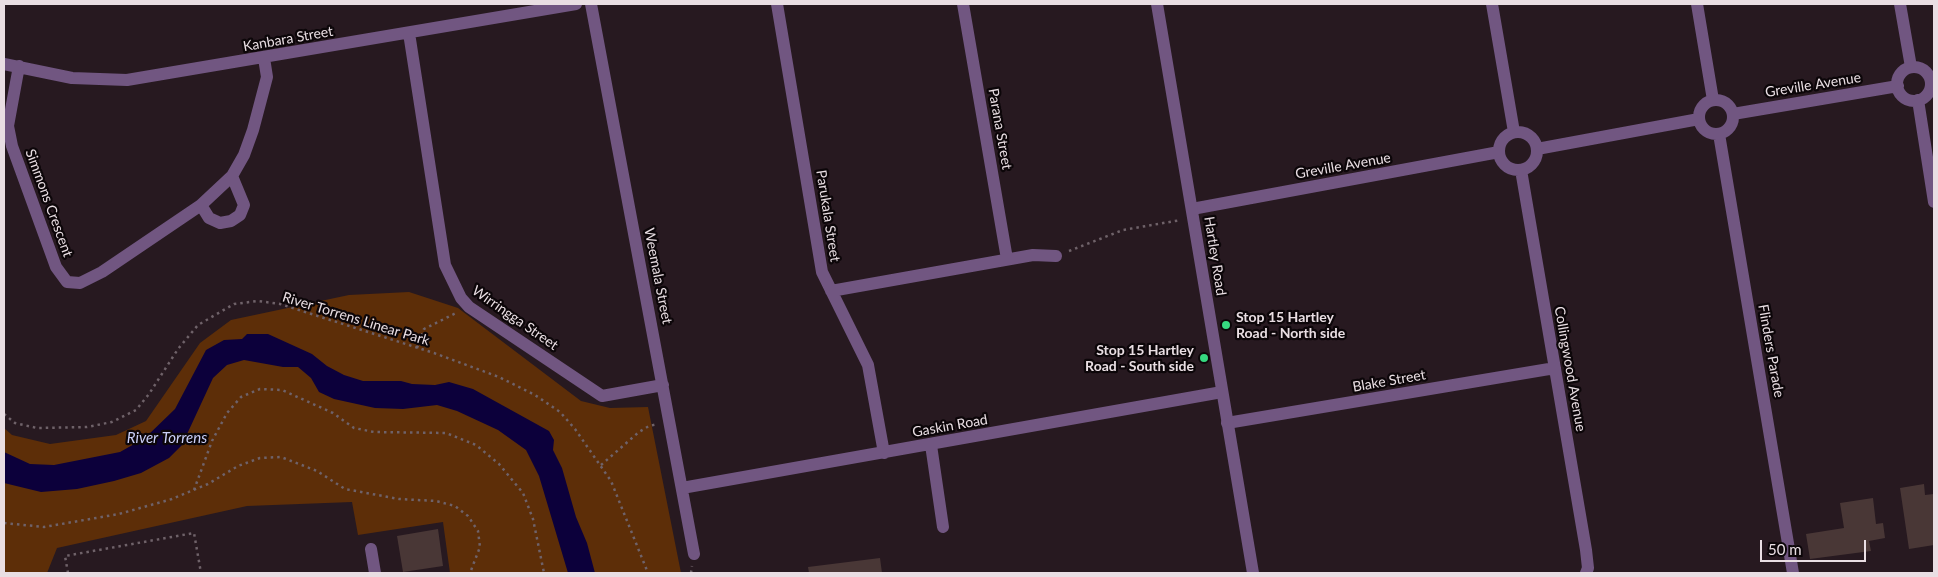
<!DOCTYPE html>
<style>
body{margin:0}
#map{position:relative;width:1938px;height:577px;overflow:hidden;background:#271920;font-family:Lato,sans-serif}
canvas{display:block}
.frame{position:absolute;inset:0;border:5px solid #e9dee3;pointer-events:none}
.scale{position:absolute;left:1760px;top:540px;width:106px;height:22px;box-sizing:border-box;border:2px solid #e9dee3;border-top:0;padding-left:6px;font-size:15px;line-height:18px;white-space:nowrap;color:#e9dee3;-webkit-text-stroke:4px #0c0609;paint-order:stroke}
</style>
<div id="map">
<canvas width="1938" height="577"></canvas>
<div class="frame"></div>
<div class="scale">50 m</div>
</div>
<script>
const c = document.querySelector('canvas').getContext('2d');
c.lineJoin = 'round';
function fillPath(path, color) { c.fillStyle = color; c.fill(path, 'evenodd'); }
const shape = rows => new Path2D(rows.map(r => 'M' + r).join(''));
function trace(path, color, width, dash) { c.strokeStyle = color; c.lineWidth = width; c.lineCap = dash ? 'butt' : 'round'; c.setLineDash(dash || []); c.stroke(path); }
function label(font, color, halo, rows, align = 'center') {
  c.font = font + ' Lato,sans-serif'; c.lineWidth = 4.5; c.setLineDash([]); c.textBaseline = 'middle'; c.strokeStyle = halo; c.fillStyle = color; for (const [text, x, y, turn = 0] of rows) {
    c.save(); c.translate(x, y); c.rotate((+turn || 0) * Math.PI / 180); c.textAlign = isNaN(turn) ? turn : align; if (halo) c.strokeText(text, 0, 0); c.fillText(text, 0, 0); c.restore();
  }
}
fillPath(shape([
 [409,292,458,308,581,401,610,408,648,407,681,573,450,573,443,522,358,535,352,502,247,506,57,548,47,573,4,573,4,428,12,435,50,444,116,435,146,421,200,343,231,320,349,295]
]), '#5d2e08');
fillPath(shape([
 [247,334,268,334,312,354,327,366,344,375,363,381,401,381,412,384,435,385,449,382,473,389,549,431,554,440,553,450,562,468,576,517,587,543,595,573,568,573,539,476,526,450,498,430,457,411,437,405,403,409,375,408,334,399,319,392,311,378,298,367,283,367,244,360,227,365,213,378,182,445,169,458,141,473,114,481,77,489,41,492,4,483,4,452,30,464,54,465,120,452,145,438,175,409,206,350,224,340,242,339]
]), '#0c003b');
fillPath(shape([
 [1924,484,1925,495,1934,494,1934,545,1909,549,1900,488],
 [1873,498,1876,524,1883,523,1885,538,1869,541,1871,551,1810,559,1806,534,1844,528,1840,503],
 [438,529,443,566,403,572,397,536],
 [880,558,882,573,809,573,808,567]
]), '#493736');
trace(shape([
 [1069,251,1123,230,1181,220],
 [417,348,424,329,456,313],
 [4,414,15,423,37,428,87,427,112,422,136,410,149,394,178,349,198,325,234,304,258,301,280,304,434,353,499,377,535,395,560,412,575,429,611,481,648,573],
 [601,465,639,432,649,426,658,424],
 [194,490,212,441,227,413,241,397,260,389,282,390,333,413,354,428,374,432,446,433,476,445,499,464,523,493,533,519,544,573],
 [4,523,44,527,119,514,172,499,208,484,238,466,260,458,281,457,317,471,345,489,399,499,436,501,455,506,468,516,478,531,480,547,470,573],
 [68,573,65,556,194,533,201,573],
 [691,573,692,566]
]), '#6f6269', 2.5, [2.5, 4]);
trace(shape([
 [591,4,694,554],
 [777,4,822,272,868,365,884,453],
 [963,4,1007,259],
 [1492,4,1514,132],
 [1697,4,1713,100],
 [1900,4,1911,67],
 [409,33,445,265,461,298,469,307,602,396,663,385],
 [4,64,72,78,127,80,576,4],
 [19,66,8,126,12,146,56,267,67,282,80,283,102,272,201,205,232,176,244,155,253,130,267,77,264,58],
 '1897 84a17 17 0 1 1 34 0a17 17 0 1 1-34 0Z',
 [1918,100,1934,202],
 '1699 117a17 17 0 1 1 34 0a17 17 0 1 1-34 0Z',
 [1733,114,1898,86],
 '1499 151a19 19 0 1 1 38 0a19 19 0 1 1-38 0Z',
 [1719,134,1793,573],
 [1537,149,1699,119],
 [1521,170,1586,550,1588,568,1586,573],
 [201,205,209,218,220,223,231,221,240,215,244,205,232,176],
 [1192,209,1499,152],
 [831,291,1033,255,1056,256],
 [1227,423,1555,368],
 [931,445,943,527],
 [682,488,1222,392],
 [371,549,375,573]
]), '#715681', 12);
trace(shape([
 [1157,4,1253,573]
]), '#715681', 12);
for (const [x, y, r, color] of [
 [1226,325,5,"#36d880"],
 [1204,358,5,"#36d880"]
]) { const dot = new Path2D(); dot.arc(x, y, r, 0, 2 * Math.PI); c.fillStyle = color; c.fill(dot); trace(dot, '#0c0609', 2); }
label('14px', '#e9dee3', '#0c0609', [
 ["Kanbara Street",288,39,-10],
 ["Greville Avenue",1813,85,-9],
 ["Parana Street",1000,129,80],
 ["Greville Avenue",1343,166,-10],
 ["Simmons Crescent",49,203,70],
 ["Parukala Street",828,216,81],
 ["Hartley Road",1215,256,81],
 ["Weemala Street",658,276,79],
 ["Wirringga Street",515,318,35],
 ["River Torrens Linear Park",356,319,17],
 ["Flinders Parade",1771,351,80],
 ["Collingwood Avenue",1570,369,80],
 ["Blake Street",1389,381,-10],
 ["Gaskin Road",950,426,-10]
]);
label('bold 14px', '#e9dee3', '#0c0609', [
 ["Stop 15 Hartley",1236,317],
 ["Road - North side",1236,333],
 ["Stop 15 Hartley",1194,350,"right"],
 ["Road - South side",1194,366,"right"]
], 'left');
label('italic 15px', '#cbd0f8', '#0c0609', [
 ["River Torrens",167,438]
]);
</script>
